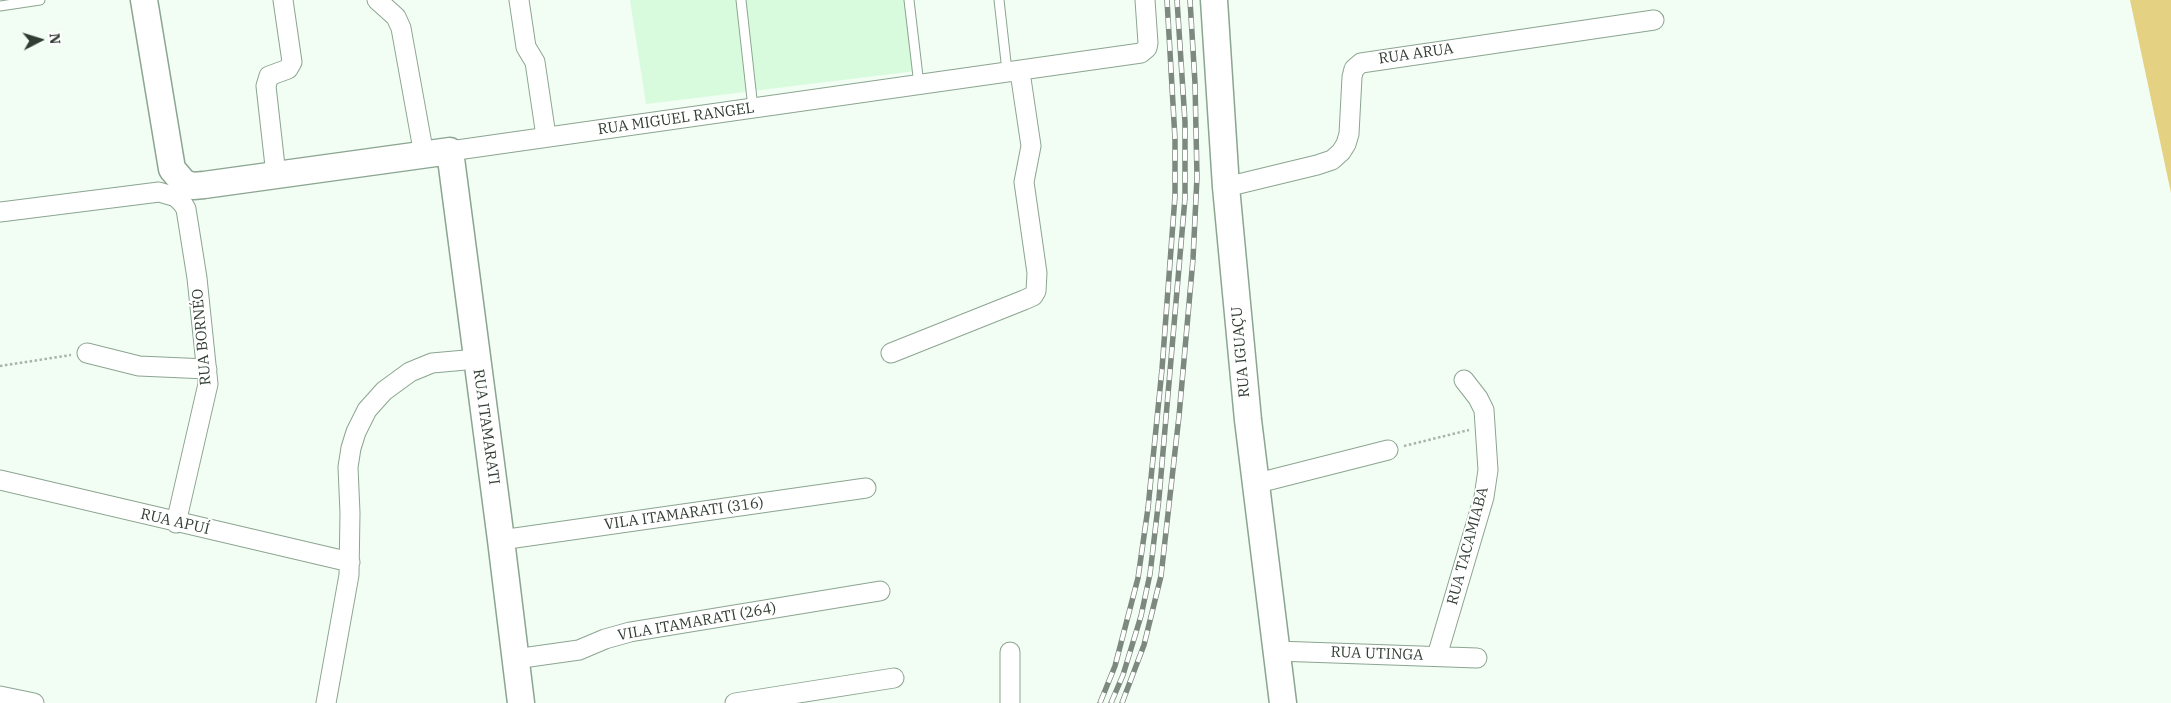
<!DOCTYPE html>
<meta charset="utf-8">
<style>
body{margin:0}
#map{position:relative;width:2171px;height:703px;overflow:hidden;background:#f2fdf4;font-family:"IBM Plex Serif",serif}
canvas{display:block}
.north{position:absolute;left:15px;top:15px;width:50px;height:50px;-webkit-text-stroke:4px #fff;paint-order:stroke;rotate:85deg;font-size:14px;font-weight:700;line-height:20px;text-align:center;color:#313c33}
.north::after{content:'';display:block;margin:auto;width:18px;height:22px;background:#313c33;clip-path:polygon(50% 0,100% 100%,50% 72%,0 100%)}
</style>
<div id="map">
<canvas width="2171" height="703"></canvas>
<div class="north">N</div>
</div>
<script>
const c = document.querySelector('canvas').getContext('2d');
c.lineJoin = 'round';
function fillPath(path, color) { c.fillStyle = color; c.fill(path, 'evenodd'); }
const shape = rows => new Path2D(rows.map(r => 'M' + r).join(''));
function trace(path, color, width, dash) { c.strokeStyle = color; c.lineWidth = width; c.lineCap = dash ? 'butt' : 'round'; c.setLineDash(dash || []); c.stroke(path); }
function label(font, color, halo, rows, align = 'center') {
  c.font = font + ' "IBM Plex Serif",serif'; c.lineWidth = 4; c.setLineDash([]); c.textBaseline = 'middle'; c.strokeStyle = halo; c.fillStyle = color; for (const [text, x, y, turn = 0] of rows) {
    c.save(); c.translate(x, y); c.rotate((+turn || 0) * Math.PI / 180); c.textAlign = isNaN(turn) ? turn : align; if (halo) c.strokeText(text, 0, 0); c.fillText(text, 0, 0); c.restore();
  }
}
fillPath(shape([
 [630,0,906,0,916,71,646,104]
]), '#d8fbde');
fillPath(shape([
 [2130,0,2171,0,2171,193]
]), '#e4d182');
const lane = shape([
 [741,0,753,108],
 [909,0,919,85],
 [999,0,1007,71],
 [0,6,40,0]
]);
const street = shape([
 [377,0,396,17,401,28,424,155],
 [519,0,526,47,535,62,546,136],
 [450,151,1141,53,1147,48,1148,43,1145,0],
 [276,175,266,86,269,76,288,69,292,62,283,0],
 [1226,187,1317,165,1332,160,1341,152,1346,144,1349,134,1352,77,1354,69,1361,63,1654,20],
 [0,212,159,192,176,197,183,204,186,209,197,278,208,384,176,523],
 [87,353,139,366,207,369],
 [891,353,1024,300,1033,296,1036,291,1037,273,1024,182,1031,146,1020,72],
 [0,480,350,562],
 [1254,484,1388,450],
 [501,540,866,488],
 [1276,651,1477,658],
 [1010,652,1010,703],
 [1437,656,1484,497,1488,470,1484,410,1478,398,1464,380],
 [515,659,579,650,605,639,630,632,880,591],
 [0,696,34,703],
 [326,703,349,575,350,513,348,467,351,448,356,432,367,410,384,391,410,372,432,363,477,359],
 [735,703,894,678]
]);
const secondary = shape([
 [144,0,172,169,184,183,193,186,204,185,450,151,501,540,521,703],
 [1214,0,1226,187,1248,420,1283,703]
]);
trace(lane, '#8ba590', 11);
trace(street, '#8ba590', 21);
trace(secondary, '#8ba590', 29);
trace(shape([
 [0,366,71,355],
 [1404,446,1469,430]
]), '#a8b3aa', 2.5, [2.5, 2.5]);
trace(lane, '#fff', 9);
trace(street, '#fff', 19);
trace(secondary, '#fff', 26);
const rail = shape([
 [1100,703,1115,666,1138,578,1148,508,1162,369,1175,196,1175,139,1167,0],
 [1111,703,1123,675,1141,616,1150,574,1159,498,1185,198,1185,122,1177,0],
 [1122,703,1144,645,1161,576,1179,416,1193,259,1197,177,1195,83,1190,0]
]);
trace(rail, '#7d887f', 5.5);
trace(rail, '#fff', 4, [11]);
label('15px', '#313c33', '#fff', [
 ["RUA ARUA",1416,54,-8],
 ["RUA MIGUEL RANGEL",676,119,-8],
 ["RUA BORNÉO",202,337,-95],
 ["RUA IGUAÇU",1241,352,-95],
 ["RUA ITAMARATI",486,427,82],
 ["VILA ITAMARATI (316)",684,514,-8],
 ["RUA APUÍ",175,522,13],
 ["RUA TACAMIABA",1468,546,-75],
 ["VILA ITAMARATI (264)",697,622,-10],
 ["RUA UTINGA",1377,654,2]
]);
</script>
